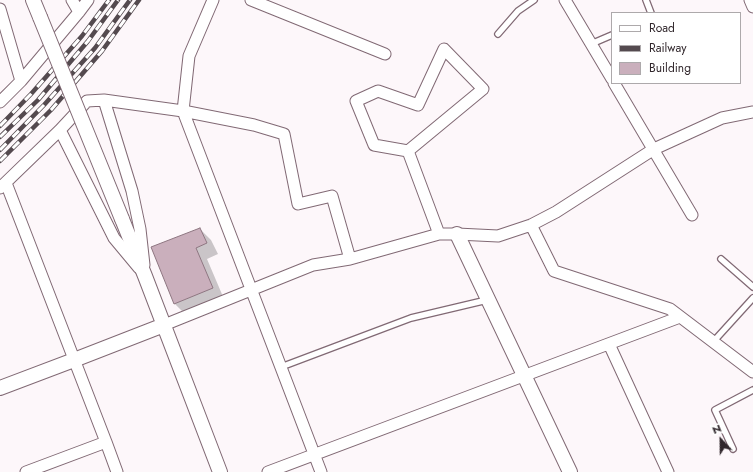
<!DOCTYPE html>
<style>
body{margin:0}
#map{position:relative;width:753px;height:472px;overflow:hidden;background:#fdf7fa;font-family:Jost,sans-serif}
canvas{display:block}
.legend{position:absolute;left:611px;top:12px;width:130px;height:72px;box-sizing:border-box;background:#fff;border:1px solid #ada9ab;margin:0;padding:5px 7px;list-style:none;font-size:12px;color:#31272c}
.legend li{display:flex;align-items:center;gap:8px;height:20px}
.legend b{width:20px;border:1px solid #ada9ab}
.north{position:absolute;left:701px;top:420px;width:40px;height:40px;-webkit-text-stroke:3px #fff;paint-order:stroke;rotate:338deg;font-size:11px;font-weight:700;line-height:16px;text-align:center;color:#31272c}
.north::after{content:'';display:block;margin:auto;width:14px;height:18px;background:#31272c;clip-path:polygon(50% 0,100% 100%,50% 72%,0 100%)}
</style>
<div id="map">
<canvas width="753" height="472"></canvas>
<ul class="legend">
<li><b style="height:5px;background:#fff"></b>Road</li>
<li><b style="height:5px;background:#544a4f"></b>Railway</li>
<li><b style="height:11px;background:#caafbc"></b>Building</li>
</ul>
<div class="north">N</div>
</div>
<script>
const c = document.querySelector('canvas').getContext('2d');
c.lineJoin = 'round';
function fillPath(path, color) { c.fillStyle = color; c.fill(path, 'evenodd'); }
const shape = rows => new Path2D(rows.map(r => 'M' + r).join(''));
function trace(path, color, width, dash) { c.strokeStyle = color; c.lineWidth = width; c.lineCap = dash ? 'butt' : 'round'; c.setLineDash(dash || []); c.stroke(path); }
fillPath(shape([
 [200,229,211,240,218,254,207,259,224,299,185,314,174,303]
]), '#0003');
const building = shape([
 [200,228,207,243,196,248,213,288,174,304,151,247,200,228]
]);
fillPath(building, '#caafbc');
trace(building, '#8e7681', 1);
const service = shape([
 [646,0,651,13],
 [498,34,518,11,534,0],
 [591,44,612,35],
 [721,259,753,287],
 [713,342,753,298],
 [281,367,411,318,487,300],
 [733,449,715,410,753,390]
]);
const minor = shape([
 [72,0,79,12],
 [213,0,189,56,183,111,321,472],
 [251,0,385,54],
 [565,0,612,79],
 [750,0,753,7],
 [0,9,21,81,0,102],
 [21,81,79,12,88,0],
 [614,83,692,215],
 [104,100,132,191,140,229,144,265],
 [60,130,114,238,139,268],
 [408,151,374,145,356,101,378,91,418,105,444,49,483,89,408,151,439,234],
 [6,183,106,442,26,472],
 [0,188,60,130,87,101,104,100,183,111,254,125,284,134,298,204,332,196,350,259],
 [531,225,554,271,670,309,753,372],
 [164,325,313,265,350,259,439,234,457,234,498,236,531,225,556,212,654,149,722,118,753,112],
 [609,344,668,472],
 [106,442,117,472],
 [268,472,680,317]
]);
const tertiary = shape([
 [33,0,40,17],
 [122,219,145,276,220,472],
 [457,234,570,472],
 [0,388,74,360,164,325]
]);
trace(service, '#816974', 8);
trace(minor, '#816974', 13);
trace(tertiary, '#816974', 16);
trace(service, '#fff', 5.5);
trace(minor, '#fff', 11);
trace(tertiary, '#fff', 14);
const rail = shape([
 [0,126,31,94,82,36,109,0],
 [0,137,38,100,88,41,118,0],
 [0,150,44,105,95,48,130,0],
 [0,161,51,110,102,51,139,0]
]);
trace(rail, '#544a4f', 4.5);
trace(rail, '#fff', 3, [9]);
const tertiaryBridge = shape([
 [40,17,122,219]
]);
trace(tertiaryBridge, '#816974', 16, []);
trace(tertiaryBridge, '#fff', 14);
</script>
